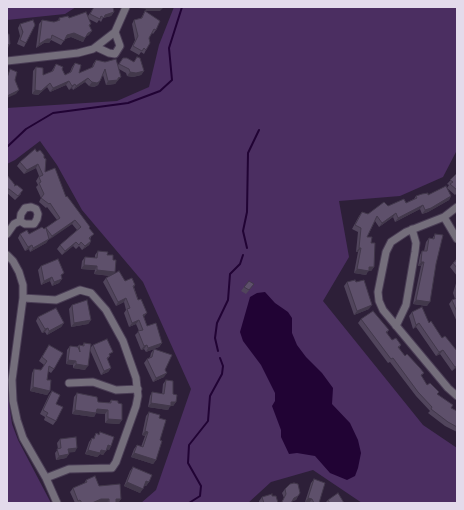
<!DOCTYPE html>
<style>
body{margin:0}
#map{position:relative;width:464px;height:510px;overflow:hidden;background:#2d1f38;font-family:Overpass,sans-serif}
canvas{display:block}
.frame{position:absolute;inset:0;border:8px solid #e3dbeb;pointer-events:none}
</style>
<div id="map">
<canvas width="464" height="510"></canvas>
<div class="frame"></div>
</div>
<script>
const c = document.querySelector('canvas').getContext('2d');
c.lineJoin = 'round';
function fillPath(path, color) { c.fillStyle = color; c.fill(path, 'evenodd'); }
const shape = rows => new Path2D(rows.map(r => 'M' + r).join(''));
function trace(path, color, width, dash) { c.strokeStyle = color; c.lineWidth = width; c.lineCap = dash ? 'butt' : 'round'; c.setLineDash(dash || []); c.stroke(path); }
fillPath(shape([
 [7,7,76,7,65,14,7,20],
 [174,7,457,7,457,150,443,177,400,196,339,201,349,257,323,301,423,425,457,448,457,503,362,503,313,470,271,482,248,503,141,503,156,490,191,389,143,282,82,210,57,165,40,141,15,160,7,164,7,108,117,101,149,87,159,45],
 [7,387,12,424,18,440,51,503,7,503]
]), '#4b2e61');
fillPath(shape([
 [265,292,275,303,288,312,292,318,292,333,297,345,306,357,322,373,333,388,332,404,350,423,358,440,361,453,358,468,355,476,347,480,330,473,315,456,297,453,289,454,281,437,281,430,272,406,275,401,275,393,261,365,243,341,240,332,250,297,257,293]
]), '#210334');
trace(shape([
 [7,147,26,129,53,113,128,103,160,91,172,80,169,48,182,7],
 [247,248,243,231,247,212,248,153,259,130],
 [218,351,215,338,217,323,228,300,230,274,240,264,243,255],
 [189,503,200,496,201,486,188,463,189,445,208,421,210,396,222,374,223,366,220,358]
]), '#210334', 2);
const minor = shape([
 [96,47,109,53,115,54,120,46,115,32],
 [7,61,78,53,93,49,115,32,126,7],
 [31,207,36,209,38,214,37,219,34,224,25,224,20,221,21,214,25,208,31,207],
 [457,207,444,217,406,232,391,242,386,252,378,292,379,301,383,310,448,388,457,396],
 [444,217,457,239],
 [7,234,14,224,20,221],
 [7,255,13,261,19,272,23,285,23,298,12,380,13,401,17,420,23,438,46,478,57,503],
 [23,298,56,300,80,290,91,293,106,310,123,341,136,378,138,396,136,406,116,462,112,468,69,469,46,478],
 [396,326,406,305,415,252,416,243,412,229],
 [69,383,93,382,116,390,138,389]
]);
trace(minor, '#4a3d55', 9);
trace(minor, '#746e7b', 7);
fillPath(shape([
 [94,7,114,12,111,16,103,18,101,22,99,20,97,23,89,19,90,26,89,35,86,36,83,42,71,37,65,39,61,45,51,40,49,43,44,43,36,48,39,24,42,20,54,22,58,21,59,18,69,18,88,16],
 [145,11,156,30,153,34,152,33,149,38,146,50,144,54,141,52,139,55,130,50,135,40,132,24,134,20,141,18],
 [20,24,26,43,24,47,17,44,20,36,18,28],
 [137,57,144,71,141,75,133,77,127,76,126,73,119,69,118,81,117,81,115,84,106,85,103,75,98,85,94,87,89,86,85,82,73,90,72,88,69,90,66,85,50,92,47,87,38,95,32,94,33,71,36,67,43,75,51,72,56,64,62,69,65,75,70,72,72,67,75,63,79,73,92,68,93,64,96,60,118,65,123,58,134,62],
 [44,158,45,172,90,227,89,228,91,238,90,239,91,241,89,245,82,250,79,246,76,249,73,246,62,255,57,249,60,245,77,230,72,224,49,239,46,243,30,252,29,249,25,251,18,238,20,234,29,234,44,229,57,220,47,207,46,208,39,202,41,198,36,187,38,185,36,181,39,176,36,168,24,174,17,166,20,162],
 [457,173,457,193,455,195,447,188,449,185,447,184],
 [7,175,21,194,15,200,7,193],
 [428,195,451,196,449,200,428,212,422,214,420,209,395,222,393,217,379,227,375,221,367,237,371,243,374,267,371,271,368,271,366,275,354,273,358,252,356,252,358,232,352,229,359,216,362,212,368,214,388,206,406,203,414,199,416,196],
 [435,234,436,264,427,306,413,304,421,266,418,266,420,255,422,251,424,251,426,242,429,238,432,239],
 [98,251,107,255,113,260,115,272,113,274,125,281,135,285,134,287,147,326,162,343,159,347,146,352,144,349,141,350,135,335,139,331,136,324,129,327,124,313,126,310,124,302,116,306,103,282,106,278,110,276,94,274,95,270,81,269,82,261,85,257,95,258,95,255],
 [457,258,457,276,450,267],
 [41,266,62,277,62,279,59,283,52,286,50,281,41,285,38,270],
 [457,280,457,322,449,304,452,300,455,299,453,293],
 [347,282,356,282,369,309,354,315,344,286],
 [244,287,251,288,246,294,241,291],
 [72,305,91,320,88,324,71,327,69,309],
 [412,312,429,323,442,338,457,367,452,371,440,354,436,356,416,327,413,329,409,316],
 [38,317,64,323,61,327,47,335,45,332,42,333,36,321],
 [361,319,389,330,387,333,392,340,401,345,399,348,405,356,424,373,421,376,427,385,451,408,457,411,457,432,445,426,428,413,430,411,416,396,390,362,388,363,358,323],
 [84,343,90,348,93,345,110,356,107,360,111,368,108,372,101,375,90,350,85,370,73,368,73,365,66,364,67,350,70,346,77,347,79,345,82,346],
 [49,345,54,369,51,373,48,371,47,380,50,391,47,395,30,391,32,373,34,369,41,370,44,365,39,361],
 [154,349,165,370,164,377,153,382,144,363,147,359,150,357,151,353],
 [166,380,176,402,173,406,170,406,168,410,148,407,150,396,152,392,162,394,163,384],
 [52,391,56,404,56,421,53,425,44,420,45,417,40,414,49,395],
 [77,393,98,402,109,403,111,400,118,403,122,420,119,424,105,423,105,414,96,413,94,417,72,414,74,397],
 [149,412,159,418,160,440,156,460,153,464,131,457,134,449,137,445,141,447,145,436,142,435,146,416],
 [100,432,111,446,109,450,107,449,103,455,100,454,97,457,85,454,89,442,92,438,93,439,96,433,99,434],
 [60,439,75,452,69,452,69,454,66,458,56,460,55,453,58,449,57,443],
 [133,467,149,482,146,486,144,485,140,493,124,486,130,471],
 [314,479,319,503,308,503,305,502,311,483],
 [86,480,99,486,121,499,118,503,75,503,70,492,73,488,84,484],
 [285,489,298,496,296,500,292,501,291,503,281,503,284,498,282,493],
 [262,497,278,503,259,503,259,501],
 [328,500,344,503,325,503]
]), '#51455c');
fillPath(shape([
 [138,7,147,7,146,9,138,8],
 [147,7,164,7,160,11,145,11],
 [114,12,111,16,103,18,105,15],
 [92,31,89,35,85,37,88,33],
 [74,33,85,38,83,42,71,37,64,39,67,35],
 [47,39,51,39,49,43,44,43,36,48,39,44],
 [10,44,8,48,7,48,7,45],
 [144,71,141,75,133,77,127,76,130,72],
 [121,77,115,84,106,85,108,81],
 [88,78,85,82,73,90,76,86],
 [69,81,66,85,50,92,53,88],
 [100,81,98,85,94,87,89,86,92,82],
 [50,83,47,87,38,95,32,94,35,90],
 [75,84,72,88,69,90,72,86],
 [19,90,16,94,7,98,7,96],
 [38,164,36,168,24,174,27,170],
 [451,196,449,200,428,212,422,214,425,210],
 [423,205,420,209,395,222,398,218],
 [396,213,393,217,379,227,382,223],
 [75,220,72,224,49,240,52,236],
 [49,239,46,243,30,252,33,248],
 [91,241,89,245,82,250,85,246],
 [76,242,73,246,62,255,65,251],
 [32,245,29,249,25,251,28,247],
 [359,248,361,248,358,252,356,252],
 [421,262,424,262,421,266,418,266],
 [84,265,97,266,95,270,81,269],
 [369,267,374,267,371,271,368,271,366,275,354,273,357,269],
 [97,270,115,272,112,276,94,274],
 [52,277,50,281,41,285,44,281],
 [62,279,59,283,52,286,54,282],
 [126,298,124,302,116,306,118,302],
 [416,300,430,302,427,306,413,304],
 [372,305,369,309,354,315,357,311],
 [147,313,144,317,140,319,143,315],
 [91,320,88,324,71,327,74,323],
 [139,320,136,324,129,327,132,323],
 [64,323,61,327,47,335,49,331],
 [419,323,416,327,413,329,416,325],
 [48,328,45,332,42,333,45,329],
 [162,343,159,347,146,352,148,348],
 [147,345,144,349,141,350,144,346],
 [443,350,440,354,436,356,439,352],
 [68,360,76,361,73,365,66,364],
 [76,364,88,366,85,370,73,368],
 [457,366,457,367,452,371,455,367],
 [111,368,108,372,101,375,104,371],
 [167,373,164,377,153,382,156,378],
 [33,387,50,391,47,395,30,391],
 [171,402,176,402,173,406,170,406,168,410,148,407,151,403],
 [97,409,108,410,105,414,94,413],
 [75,410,96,413,94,417,72,414],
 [108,419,122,420,119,424,105,423],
 [145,431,148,432,145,436,142,435],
 [108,445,111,446,109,450,105,449],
 [77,448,75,452,66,453,68,449],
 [88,450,101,450,106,451,103,455,100,454,97,457,85,454],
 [134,453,156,460,153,464,131,457],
 [69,454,66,458,56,460,59,456],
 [146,481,149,482,146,486,143,485],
 [127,482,143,489,140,493,124,486],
 [298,496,296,500,291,502,294,498],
 [308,498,312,499,309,503,305,502],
 [101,499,109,499,107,503,92,503],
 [116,499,121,499,118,503,109,503]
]), '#42384b');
const building = shape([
 [94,7,113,7,114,12,105,15,104,18,101,16,100,19,90,14,94,7],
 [145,11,160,21,156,30,154,29,149,38,150,43,146,50,144,48,142,51,133,46,138,36,134,20,142,18,145,11],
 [86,12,91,24,89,25,92,31,88,33,85,38,74,33,67,35,64,41,52,35,51,39,47,39,39,44,42,20,54,22,60,20,59,18,68,16,69,18,86,12],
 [33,20,35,25,26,43,20,40,23,32,20,24,33,20],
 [7,34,9,34,10,44,7,45,7,34],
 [137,57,140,58,144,71,136,73,130,72,129,69,119,64,123,58,127,58,134,62,137,57],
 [116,59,121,77,118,78,118,80,108,81,105,69,100,81,97,83,92,82,88,78,76,86,75,84,72,86,69,81,53,88,50,83,41,91,35,90,36,67,43,68,43,75,53,71,56,64,63,67,62,69,65,75,71,72,75,63,81,65,79,73,93,67,96,60,105,62,116,59],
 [10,69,17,72,15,80,19,90,7,96,7,78,10,69],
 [35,149,37,152,40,150,44,155,44,158,46,159,45,172,55,168,66,197,67,196,90,227,89,228,94,234,89,238,91,241,85,246,81,242,79,245,76,242,65,251,60,245,81,227,75,220,52,236,46,228,49,239,33,248,32,245,28,247,20,234,27,230,29,234,42,227,44,229,60,218,50,203,49,204,41,198,44,194,39,183,41,182,39,177,43,175,38,164,27,170,20,162,35,149],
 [457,173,457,190,450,184,453,182,450,180,457,173],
 [7,175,15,185,14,186,17,185,23,190,18,196,9,189,7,189,7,175],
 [446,186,451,196,431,208,425,210,423,205,398,218,396,213,382,223,377,216,367,237,372,237,371,243,375,243,374,267,369,267,369,271,357,269,361,248,359,248,361,228,355,225,362,212,368,214,384,202,388,206,404,199,406,203,417,198,416,196,422,194,428,193,428,195,446,186],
 [435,234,443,235,436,264,430,302,416,300,424,262,421,262,422,251,427,251,429,238,434,239,435,234],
 [98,251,108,252,107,255,113,255,113,260,116,260,115,272,97,270,97,266,84,265,85,257,97,258,98,251],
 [58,259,64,273,61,275,62,279,54,282,52,277,44,281,41,266,58,259],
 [457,260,457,268,453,263,457,260],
 [119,271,125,281,132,278,135,285,133,286,138,300,141,299,147,313,143,315,147,326,156,323,162,343,148,348,147,345,144,346,138,331,143,330,139,320,132,323,127,309,130,308,126,298,118,302,106,278,119,271],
 [355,280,356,282,364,280,372,305,357,311,347,282,355,280],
 [249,281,254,284,249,290,244,287,249,281],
 [457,283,457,292,456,289,457,283],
 [457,298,457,312,452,300,457,298],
 [87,300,91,320,74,323,72,305,87,300],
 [422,307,429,323,431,321,442,338,445,336,457,351,457,366,455,367,443,350,439,352,419,323,416,325,412,312,422,307],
 [56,308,64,323,49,331,48,328,45,329,38,317,56,308],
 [373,311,389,330,386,332,392,340,396,338,401,345,398,347,405,356,407,354,420,368,424,373,421,375,427,385,430,383,439,392,437,394,453,405,451,408,457,411,457,427,448,422,431,409,432,407,418,392,393,358,391,359,361,319,373,311],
 [107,339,113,352,109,354,110,356,107,358,111,368,104,371,93,345,107,339],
 [84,343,91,344,88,366,76,364,76,361,68,360,70,346,78,347,80,352,79,345,84,346,84,343],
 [49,345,63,353,54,369,49,366,47,380,51,380,50,391,33,387,34,369,41,370,47,361,42,357,49,345],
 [154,349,172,355,165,370,167,373,156,378,147,359,152,357,154,349],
 [166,380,173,381,173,394,177,395,176,402,171,402,171,406,151,403,152,392,164,394,166,380],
 [52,391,60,395,56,404,63,407,56,421,46,416,48,413,43,410,52,391],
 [77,393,97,397,98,402,111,403,111,400,118,401,118,403,122,404,122,420,108,419,108,410,97,409,96,413,75,410,77,393],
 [149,412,160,415,159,418,166,420,160,440,162,441,156,460,134,453,137,445,143,447,148,432,145,431,149,412],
 [100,432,114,437,111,446,108,445,106,451,101,450,100,453,88,450,92,438,94,439,96,433,99,435,100,432],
 [76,437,77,448,68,449,69,454,59,456,57,449,61,448,60,439,76,437],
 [133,467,152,475,149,482,146,481,143,489,127,482,133,467],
 [95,476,99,486,120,484,121,499,116,499,116,503,109,503,109,499,101,499,92,503,82,503,80,500,78,501,73,488,87,482,86,480,95,476],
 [314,479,325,483,319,503,314,503,312,499,308,498,314,479],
 [294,483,298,484,300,493,298,496,294,498,291,503,284,503,282,502,286,494,285,489,290,484,294,483],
 [338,493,344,503,330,503,328,500,338,493],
 [272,494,272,496,276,496,278,503,264,503,262,497,272,494]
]);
fillPath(building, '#5e506b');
trace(building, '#42384b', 1);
</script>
